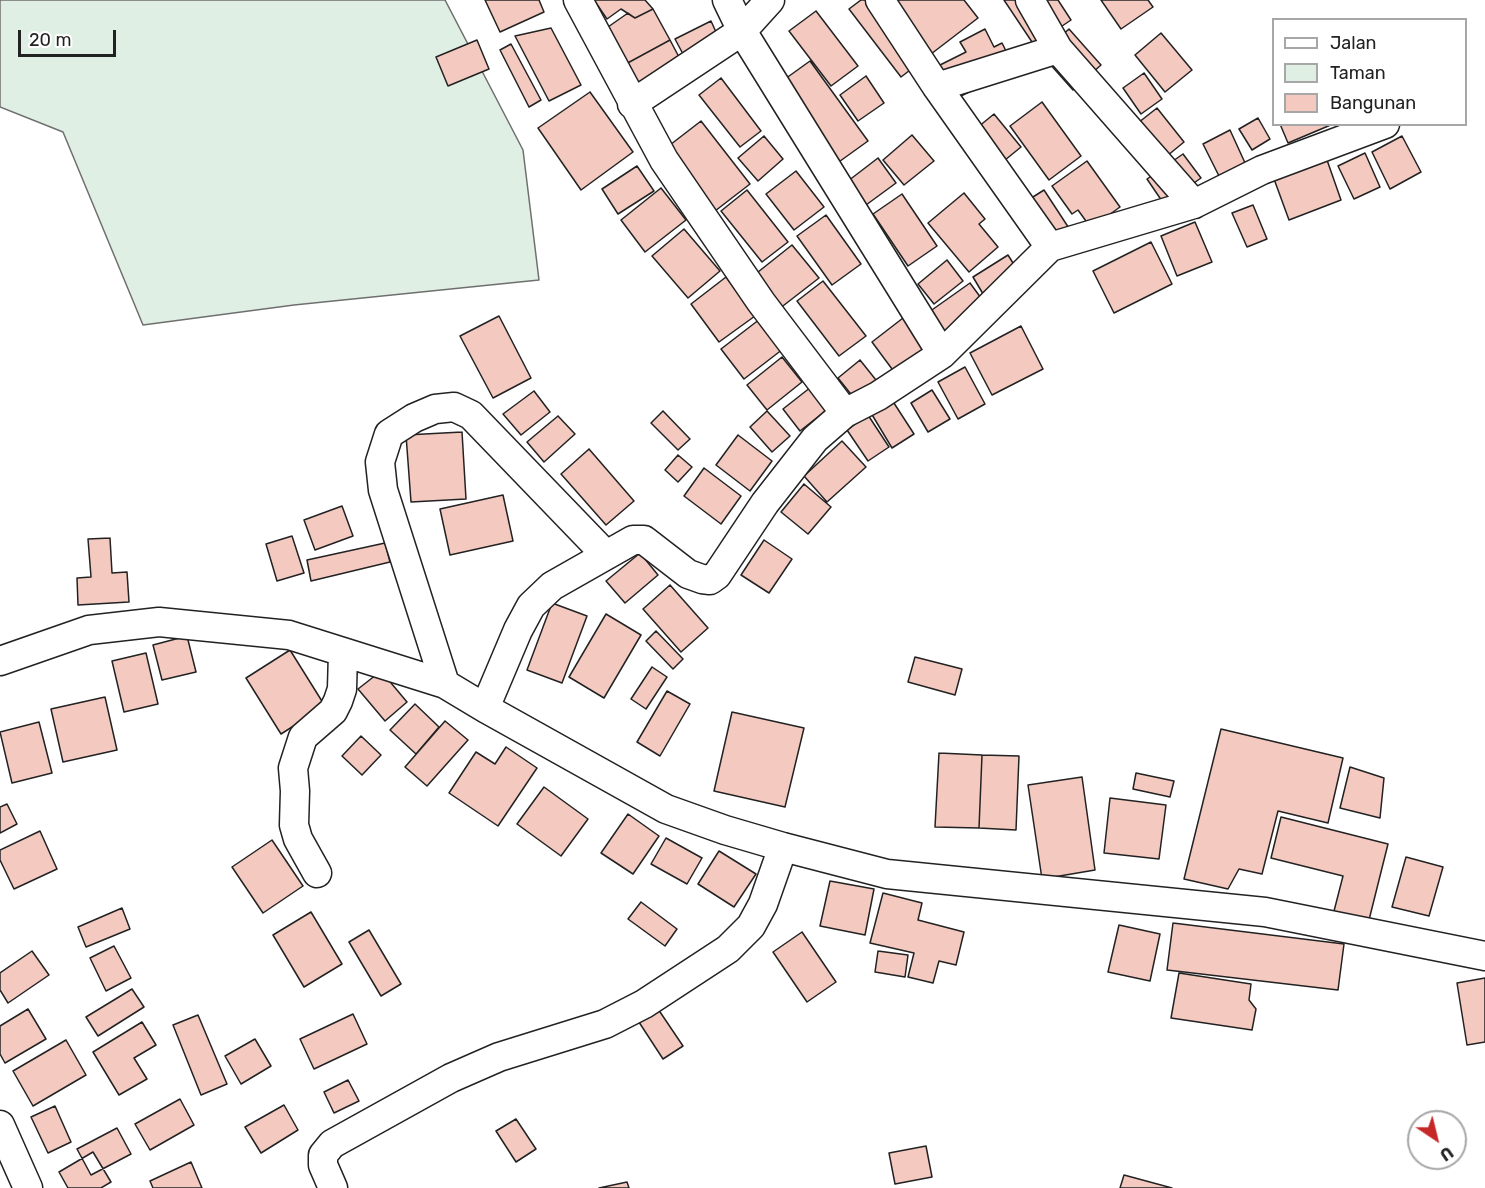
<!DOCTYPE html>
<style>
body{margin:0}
#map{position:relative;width:1485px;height:1188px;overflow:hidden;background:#fff;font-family:Rubik,sans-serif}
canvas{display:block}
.legend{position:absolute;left:1272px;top:18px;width:195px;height:108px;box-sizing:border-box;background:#fff;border:2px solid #a7a7a7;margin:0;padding:8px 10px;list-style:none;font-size:18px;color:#222}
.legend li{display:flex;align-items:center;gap:12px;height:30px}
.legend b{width:30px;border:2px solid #a7a7a7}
.north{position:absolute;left:1407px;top:1110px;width:60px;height:60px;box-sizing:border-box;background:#fff;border:2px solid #a7a7a7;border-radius:50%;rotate:145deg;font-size:16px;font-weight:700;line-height:24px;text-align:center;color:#222}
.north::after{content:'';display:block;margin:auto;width:21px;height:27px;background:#c62828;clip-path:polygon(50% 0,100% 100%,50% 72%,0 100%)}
.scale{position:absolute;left:18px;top:30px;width:98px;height:27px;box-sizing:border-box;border:3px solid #222;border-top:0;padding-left:8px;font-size:18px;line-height:21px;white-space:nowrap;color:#222;-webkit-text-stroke:4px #fff;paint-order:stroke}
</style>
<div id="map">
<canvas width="1485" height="1188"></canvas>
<ul class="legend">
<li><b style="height:8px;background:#fff"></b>Jalan</li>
<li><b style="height:16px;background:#e0efe3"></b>Taman</li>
<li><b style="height:16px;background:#f3c9c0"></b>Bangunan</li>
</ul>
<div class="north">U</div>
<div class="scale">20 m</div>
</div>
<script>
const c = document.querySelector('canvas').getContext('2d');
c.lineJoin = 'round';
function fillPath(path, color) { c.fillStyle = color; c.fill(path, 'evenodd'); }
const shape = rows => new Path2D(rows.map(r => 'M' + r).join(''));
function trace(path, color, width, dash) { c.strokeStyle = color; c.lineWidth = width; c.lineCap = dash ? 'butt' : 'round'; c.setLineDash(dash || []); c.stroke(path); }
const green = shape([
 [0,0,445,0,523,150,539,280,294,305,143,325,63,132,0,107,0,0]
]);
fillPath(green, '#e0efe3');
trace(green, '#6f6f6f', 1.5);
const building = shape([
 [485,0,539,0,544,12,500,32,485,0],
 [594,0,645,0,653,9,635,18,621,9,607,19,594,0],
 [861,0,964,0,978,18,901,77,849,9,861,0],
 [1004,0,1058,0,1071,20,1034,45,1004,0],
 [1101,0,1148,0,1153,7,1121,29,1101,0],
 [653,9,670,40,624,65,608,27,628,13,635,18,653,9],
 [816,11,858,66,831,86,789,31,816,11],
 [711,21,716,32,723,26,730,35,691,69,675,39,711,21],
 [551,28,581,85,549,101,515,36,551,28],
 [985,29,994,47,1002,43,1015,69,953,100,936,67,966,52,960,42,985,29],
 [1069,29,1101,65,1073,90,1041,54,1069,29],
 [1161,33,1192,70,1165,92,1135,55,1161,33],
 [477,40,489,69,448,86,436,57,477,40],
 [670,40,689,76,646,100,624,65,670,40],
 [511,44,541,100,529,107,500,50,511,44],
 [810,61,868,141,836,164,778,84,810,61],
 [1144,73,1162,99,1141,114,1123,88,1144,73],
 [866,76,884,103,858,121,840,95,866,76],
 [721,78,761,131,740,147,699,95,721,78],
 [590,92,633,152,581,190,538,128,590,92],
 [1042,102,1081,156,1049,180,1010,126,1042,102],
 [1157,108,1184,142,1156,165,1129,130,1157,108],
 [994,114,1021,147,994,169,967,136,994,114],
 [1258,118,1270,139,1252,150,1239,129,1258,118],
 [701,121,750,184,715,211,666,148,701,121],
 [1280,124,1333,124,1288,143,1280,124],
 [1230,130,1246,165,1220,178,1203,144,1230,130],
 [912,135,934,161,904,185,883,160,912,135],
 [764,136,783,159,758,181,738,158,764,136],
 [1402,136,1421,172,1390,189,1372,152,1402,136],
 [1365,153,1380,187,1354,199,1338,166,1365,153],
 [1183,154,1201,178,1164,204,1147,179,1183,154],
 [878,158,896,183,866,205,848,181,878,158],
 [1327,160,1341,200,1289,220,1274,179,1327,160],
 [1087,161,1120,207,1091,228,1078,210,1072,214,1052,186,1087,161],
 [637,166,654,191,618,214,602,189,637,166],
 [796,171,824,207,794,230,766,194,796,171],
 [661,188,686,220,645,252,621,220,661,188],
 [747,190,788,242,762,262,721,211,747,190],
 [1044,190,1078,242,1048,261,1014,209,1044,190],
 [964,193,985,219,979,224,998,247,969,272,928,223,964,193],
 [902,194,937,246,908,266,873,214,902,194],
 [1253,205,1267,239,1247,247,1232,213,1253,205],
 [826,215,861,264,832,285,797,236,826,215],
 [1195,222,1212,262,1177,276,1161,236,1195,222],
 [684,229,720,271,688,298,652,256,684,229],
 [1151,242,1172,284,1114,313,1093,271,1151,242],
 [792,245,819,278,779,309,753,276,792,245],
 [1008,255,1028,287,992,309,973,277,1008,255],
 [947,260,963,281,934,304,918,284,947,260],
 [726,277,755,316,719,342,691,304,726,277],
 [823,281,866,336,839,356,797,301,823,281],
 [970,283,992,313,943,347,922,317,970,283],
 [499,316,531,378,493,398,460,336,499,316],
 [903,318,927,350,895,373,872,342,903,318],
 [760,319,783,349,744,379,721,349,760,319],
 [1021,326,1043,369,992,395,970,353,1021,326],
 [782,357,802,382,767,410,747,385,782,357],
 [860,360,876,380,854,398,838,378,860,360],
 [965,367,985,404,958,419,938,382,965,367],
 [811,387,828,409,800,431,783,409,811,387],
 [932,390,950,419,928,432,911,403,932,390],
 [534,391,550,412,521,435,503,414,534,391],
 [892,400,914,434,892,448,871,413,892,400],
 [663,411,690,439,678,450,651,423,663,411],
 [767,411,790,436,772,452,750,427,767,411],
 [868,415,889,447,868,461,847,430,868,415],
 [558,416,575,434,544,462,527,442,558,416],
 [462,432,466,499,411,502,406,435,462,432],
 [738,435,772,461,750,491,716,465,738,435],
 [842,441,866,467,827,502,804,476,842,441],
 [589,449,634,501,606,525,561,474,589,449],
 [678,455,692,467,678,482,665,470,678,455],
 [704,468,741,496,721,524,684,496,704,468],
 [804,484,831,507,808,534,781,512,804,484],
 [503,495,513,541,450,555,440,509,503,495],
 [342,506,353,536,315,550,304,520,342,506],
 [292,536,304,573,277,581,266,544,292,536],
 [110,538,112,573,127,572,129,602,78,605,77,578,91,577,88,539,110,538],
 [764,540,792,559,769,593,741,575,764,540],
 [385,543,390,562,311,581,307,560,385,543],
 [640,553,658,575,625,603,606,581,640,553],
 [670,585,708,628,681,652,643,609,670,585],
 [552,603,587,616,562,683,527,670,552,603],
 [606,614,641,635,604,698,569,677,606,614],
 [656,631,683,659,673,669,646,641,656,631],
 [187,636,196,672,162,680,153,645,187,636],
 [290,650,325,706,281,734,246,678,290,650],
 [146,653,158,704,124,712,112,661,146,653],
 [915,657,962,669,955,695,908,682,915,657],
 [652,667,667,677,646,709,631,699,652,667],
 [381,671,407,702,385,721,358,689,381,671],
 [667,691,690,704,660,756,637,742,667,691],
 [105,697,117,750,63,762,51,709,105,697],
 [415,704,439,727,416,754,390,730,415,704],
 [732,712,804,728,785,807,714,791,732,712],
 [445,721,468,740,427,786,405,767,445,721],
 [39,722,52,773,12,783,0,732,39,722],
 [1221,729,1343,758,1328,823,1278,811,1262,874,1239,869,1228,889,1184,879,1221,729],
 [361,736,381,755,362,775,342,756,361,736],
 [506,747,537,768,498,826,449,793,476,752,495,764,506,747],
 [939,753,982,755,979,828,935,827,939,753],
 [982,755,1019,756,1016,830,979,828,982,755],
 [1350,767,1384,778,1380,818,1340,808,1350,767],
 [1136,773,1174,781,1170,797,1133,789,1136,773],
 [1082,777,1095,870,1042,879,1028,785,1082,777],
 [544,787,588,819,561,856,517,824,544,787],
 [1110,798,1166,805,1159,859,1104,853,1110,798],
 [7,804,17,824,0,833,0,807,7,804],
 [628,814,659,836,633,874,601,853,628,814],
 [1281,817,1388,844,1368,924,1333,915,1343,876,1271,858,1281,817],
 [40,831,57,869,14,889,0,860,0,850,40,831],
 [666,838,702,858,687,884,651,864,666,838],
 [272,840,303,886,263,913,232,867,272,840],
 [719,851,756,874,734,907,698,884,719,851],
 [1406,857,1443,867,1429,916,1392,907,1406,857],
 [830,881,874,889,865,935,820,926,830,881],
 [883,893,922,903,918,920,964,932,956,965,939,961,933,983,908,977,914,953,870,943,883,893],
 [641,902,677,929,665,946,628,919,641,902],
 [122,908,130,929,86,947,78,927,122,908],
 [311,912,342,964,304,987,273,935,311,912],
 [1173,923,1344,944,1338,990,1167,970,1173,923],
 [1119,925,1160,934,1150,981,1108,972,1119,925],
 [369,930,401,984,381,996,349,942,369,930],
 [802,932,836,982,807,1002,773,952,802,932],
 [114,946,131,978,106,991,90,958,114,946],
 [32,951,49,975,8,1003,0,990,0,973,32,951],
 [878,951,908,955,905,977,875,972,878,951],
 [1179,973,1251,984,1249,1000,1256,1009,1252,1030,1171,1018,1179,973],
 [1485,978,1485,1042,1467,1045,1457,983,1485,978],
 [132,989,144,1007,98,1036,86,1017,132,989],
 [654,1003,683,1046,663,1059,635,1016,654,1003],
 [28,1009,46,1039,5,1063,0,1054,0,1026,28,1009],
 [353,1014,367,1044,314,1069,300,1039,353,1014],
 [198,1015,227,1084,201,1095,173,1025,198,1015],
 [142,1022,156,1045,134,1058,147,1079,119,1095,93,1052,142,1022],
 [255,1039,271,1066,241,1084,225,1056,255,1039],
 [66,1040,86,1075,33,1106,13,1071,66,1040],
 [348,1080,359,1101,334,1113,324,1092,348,1080],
 [180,1099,194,1125,150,1150,135,1124,180,1099],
 [284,1105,298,1130,261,1153,245,1127,284,1105],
 [55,1106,71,1142,48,1153,31,1117,55,1106],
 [516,1119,536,1149,516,1162,496,1131,516,1119],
 [117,1128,131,1154,91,1175,77,1149,117,1128],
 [926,1146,932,1177,895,1184,889,1153,926,1146],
 [93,1152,111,1182,101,1188,68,1188,59,1172,93,1152],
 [191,1162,202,1188,153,1188,150,1181,191,1162],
 [1124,1175,1172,1188,1120,1188,1124,1175],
 [627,1182,629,1188,599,1188,627,1182]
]);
fillPath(building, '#f3c9c0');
trace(building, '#222', 1.5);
const street = shape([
 [578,0,664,160,761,302,845,413],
 [727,0,742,31,942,354],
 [880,0,937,87,1050,247],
 [1030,0,1058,49,1194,204],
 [937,87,1058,49],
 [632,104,742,31,770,0],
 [0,661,89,630,159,622,289,635,445,684,485,708,666,809,725,830,783,847,887,874,1265,912,1485,956],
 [445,684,383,490,380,462,389,434,414,418,435,409,454,407,471,415,606,555],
 [485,708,518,630,531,606,552,586,633,540,644,540,688,574,702,579,710,580,717,575,765,503,815,439,845,413,878,396,942,354,1050,247,1194,204,1262,170,1385,124],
 [317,873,298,839,294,825,295,791,293,768,303,737,333,711,338,701,342,689,343,653],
 [0,1125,28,1188],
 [333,1188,323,1165,323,1155,332,1144,451,1078,499,1057,605,1024,644,1004,728,949,751,926,763,904,783,847]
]);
trace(street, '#222', 31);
trace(street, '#fff', 28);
</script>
